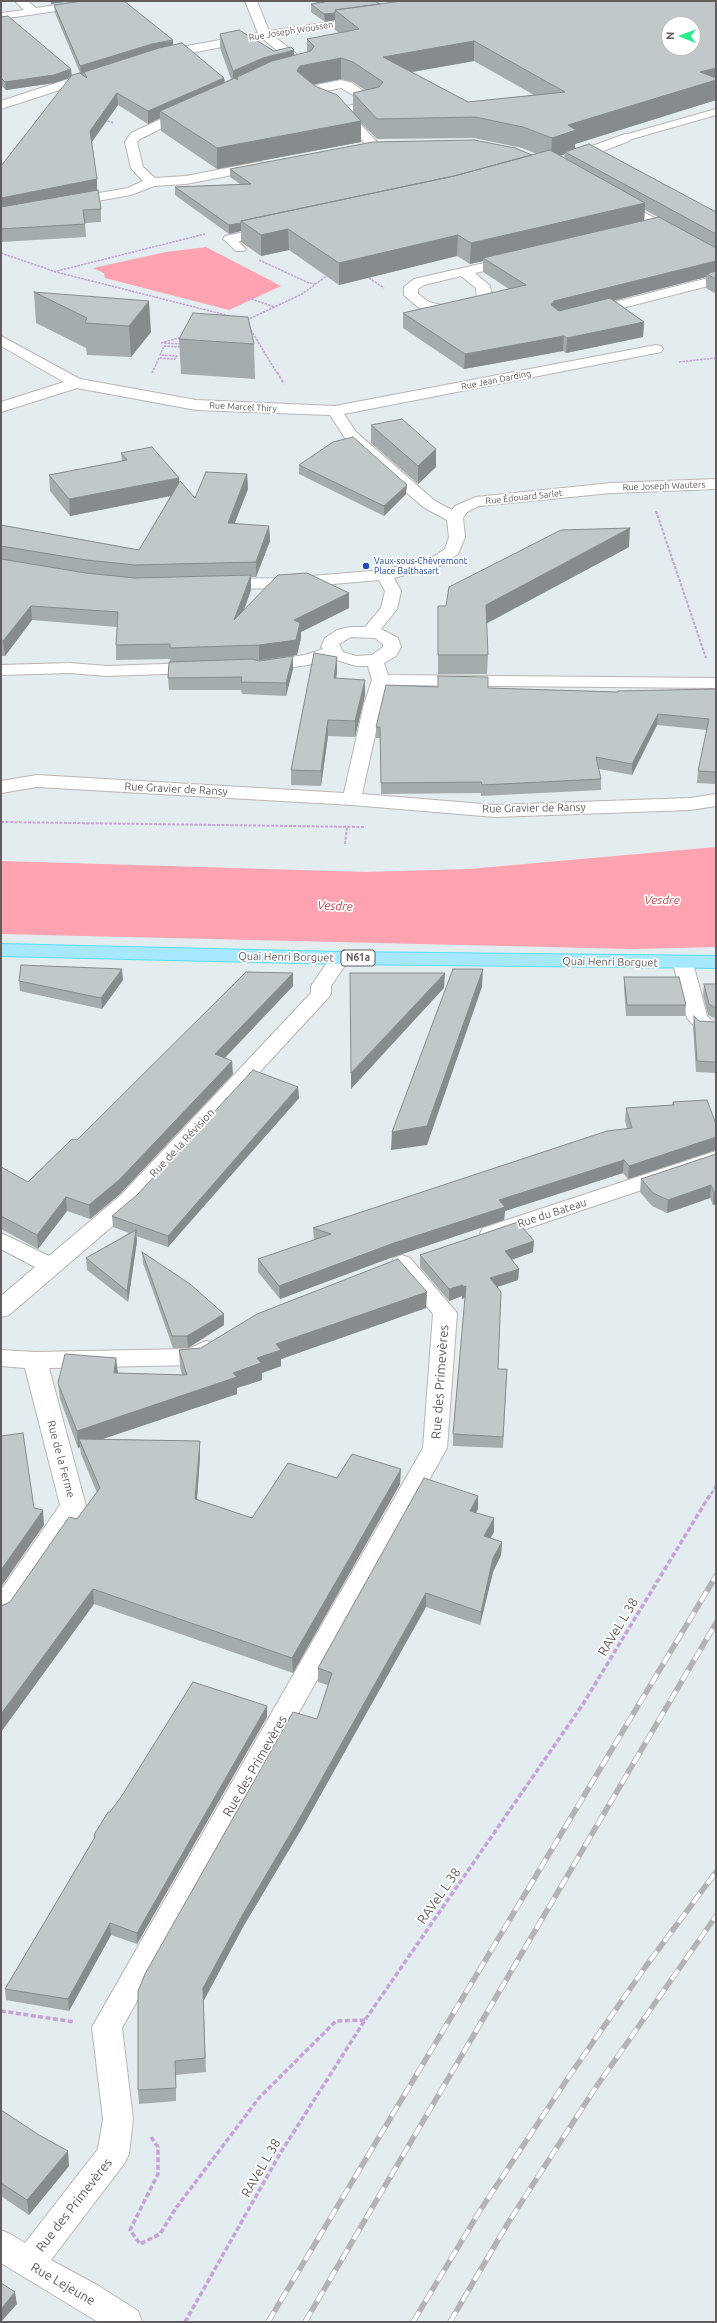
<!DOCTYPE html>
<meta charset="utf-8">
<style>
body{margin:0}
#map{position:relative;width:717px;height:2323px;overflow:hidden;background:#e3ecef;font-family:Ubuntu,sans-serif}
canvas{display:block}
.frame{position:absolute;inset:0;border:2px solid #645b5c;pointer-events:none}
.north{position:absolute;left:661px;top:16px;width:40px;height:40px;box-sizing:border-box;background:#fff;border:1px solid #c1bdbe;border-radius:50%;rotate:271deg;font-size:11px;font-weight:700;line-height:16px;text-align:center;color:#645b5c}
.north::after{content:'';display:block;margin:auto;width:14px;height:18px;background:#2bed8c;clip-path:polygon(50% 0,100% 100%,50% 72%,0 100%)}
</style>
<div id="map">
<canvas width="717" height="2323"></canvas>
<div class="frame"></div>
<div class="north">N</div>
</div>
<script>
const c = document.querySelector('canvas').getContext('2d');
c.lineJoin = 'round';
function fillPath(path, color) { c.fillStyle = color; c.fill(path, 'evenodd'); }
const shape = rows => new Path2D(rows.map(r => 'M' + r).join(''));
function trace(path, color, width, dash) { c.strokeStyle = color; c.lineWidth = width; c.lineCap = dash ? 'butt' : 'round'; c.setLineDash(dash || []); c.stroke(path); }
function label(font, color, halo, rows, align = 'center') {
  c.font = font + ' Ubuntu,sans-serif'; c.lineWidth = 3.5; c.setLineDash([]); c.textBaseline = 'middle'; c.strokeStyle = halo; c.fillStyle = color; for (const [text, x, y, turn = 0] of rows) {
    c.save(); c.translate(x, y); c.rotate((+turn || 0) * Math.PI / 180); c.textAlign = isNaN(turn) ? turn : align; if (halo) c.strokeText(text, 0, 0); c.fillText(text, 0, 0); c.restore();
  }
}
fillPath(shape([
 [206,247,281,286,229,310,105,278,104,273,93,268,166,252],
 [716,847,716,947,633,949,1,934,1,861,366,872,469,869]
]), '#ffa3b0');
const lane = shape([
 [716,109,716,115,625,141,620,138,621,136,716,109],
 [230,236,234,237,246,249,244,251,236,251,224,239,226,237,230,236],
 [716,276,716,284,595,315,589,311,591,308,716,276],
 [70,663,107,666,193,663,201,668,193,673,107,676,70,673,1,675,1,665,70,663]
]);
const street = shape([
 [15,1,28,1,36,8,83,1,111,1,105,4,1,19,1,13,24,10,15,1],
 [245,1,257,1,269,31,365,17,371,20,365,23,275,37,309,64,311,67,309,70,305,71,301,70,263,39,160,59,154,55,160,51,258,33,245,1],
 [93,71,97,72,99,75,97,78,1,109,1,101,93,71],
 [341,80,352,83,381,103,379,106,350,113,377,142,379,145,377,148,369,148,336,111,338,108,365,102,341,88,316,93,323,99,317,103,299,91,301,88,341,80],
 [187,107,193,111,191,114,140,139,137,142,143,167,155,178,186,176,258,162,263,163,264,166,263,169,186,184,154,186,131,195,69,206,64,205,62,202,64,199,128,188,143,181,131,168,125,142,131,133,187,107],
 [625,134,629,135,631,138,629,141,575,162,565,162,564,159,565,156,625,134],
 [619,199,716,251,716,261,614,206,612,203,619,199],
 [270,227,275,228,277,231,275,234,230,243,223,239,225,236,270,227],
 [511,257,516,258,518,261,516,264,475,273,490,286,492,296,487,304,445,314,419,308,404,295,404,287,414,279,511,257],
 [461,276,476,288,477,298,445,306,429,302,418,294,418,289,424,285,461,276],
 [1,336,80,379,196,400,335,406,656,345,661,346,663,349,661,352,656,353,344,414,356,432,435,501,452,510,455,506,476,497,611,483,716,479,716,489,611,493,479,506,467,512,463,518,465,537,458,554,442,565,394,578,401,591,397,609,381,629,398,638,401,647,396,656,384,663,388,675,716,678,716,688,388,685,382,704,362,794,495,805,690,798,716,794,716,806,690,810,495,817,352,805,37,787,1,793,1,781,37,775,344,793,364,704,372,680,368,666,356,666,330,658,308,665,263,671,257,670,254,666,257,662,263,661,305,655,323,649,321,647,325,638,337,630,351,627,365,627,381,608,385,591,379,580,287,588,221,589,215,588,213,584,215,580,221,579,287,578,384,570,430,559,445,549,449,537,447,520,423,507,345,438,330,415,196,410,77,388,1,412,1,402,64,382,1,346,1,336],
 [351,637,375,638,383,644,383,647,372,655,356,656,343,652,339,644,351,637],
 [340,952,347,954,350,958,331,986,331,994,328,998,137,1205,9,1315,1,1317,1,1296,35,1267,1,1249,1,1233,49,1256,121,1195,311,993,311,986,333,954,340,952],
 [683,957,690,959,693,963,707,1016,711,1020,716,1021,716,1033,698,1030,687,1018,673,963,676,959,683,957],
 [716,1151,716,1165,499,1238,491,1240,483,1238,480,1233,483,1228,716,1151],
 [402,1255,410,1258,457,1313,447,1448,122,2028,133,2119,129,2154,124,2164,51,2260,99,2286,138,2311,142,2322,98,2322,1,2263,1,2230,12,2235,25,2243,98,2149,103,2119,92,2027,423,1448,433,1314,391,1263,394,1258,402,1255],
 [206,1341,214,1343,218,1349,214,1355,193,1365,49,1368,86,1506,10,1617,1,1620,1,1590,60,1505,25,1368,1,1366,1,1350,35,1352,188,1349,206,1341]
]);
const primary = shape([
 [1,944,340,952,716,956,716,968,340,964,1,956,1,944]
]);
trace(lane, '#bbb4b4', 2);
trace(street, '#bbb4b4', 2);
trace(primary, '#57def4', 2);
trace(shape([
 [104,120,114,123],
 [1,253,56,272,230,316],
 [259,260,309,283,317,284],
 [57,271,205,234],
 [366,276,384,288],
 [248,298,275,307],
 [247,320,302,294,328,275],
 [249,327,277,373],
 [161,343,182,337],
 [679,362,716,358],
 [152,373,159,358,175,359,177,356,160,355,164,346,180,347,182,344,164,343]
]), '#c7a2d9', 1.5, [2.5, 1]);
trace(shape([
 [277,372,284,384],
 [656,511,706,658],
 [1,822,364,827],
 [345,844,347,827]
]), '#c7a2d9', 2, [3, 1.5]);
trace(shape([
 [711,1494,716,1486]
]), '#c7a2d9', 2.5, [4, 2]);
trace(shape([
 [1,2011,75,2022],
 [151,2137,158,2147,158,2174,130,2230,140,2244,160,2234,176,2208,259,2098,336,2021,365,2020],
 [185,2322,281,2152,365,2020,583,1704,711,1493]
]), '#c7a2d9', 3.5, [5, 2.5]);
fillPath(lane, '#fff');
fillPath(street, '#fff');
fillPath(primary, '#a8e8ff');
const rail = shape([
 [268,2322,716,1576],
 [305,2322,716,1623],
 [413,2322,481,2209,568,2078,646,1966,716,1872],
 [450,2322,508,2223,594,2090,716,1916]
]);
trace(rail, '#b4b2b2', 5.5);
trace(rail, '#fff', 4, [12]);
fillPath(shape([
 [314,1,375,1,380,4,716,1,716,100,575,144,575,149,716,212,716,294,706,288,706,277,614,300,644,322,643,337,566,353,563,351,464,369,403,328,403,313,509,289,483,272,483,261,470,264,457,256,339,285,289,250,261,256,241,242,241,231,229,234,175,195,175,187,240,184,230,177,230,169,532,155,537,154,522,148,474,138,377,139,361,123,361,142,217,169,161,131,160,118,148,124,118,105,92,142,97,179,97,190,101,209,101,222,85,223,86,237,1,242,1,166,70,78,54,83,6,90,1,85,1,17,72,76,80,73,55,13,54,5,173,45,224,78,225,82,231,79,220,48,220,34,274,51,294,56,307,53,307,39,339,33,335,30,335,20,325,22,311,12,311,4,317,3],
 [474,61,534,95,468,102,412,72],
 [341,79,353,82,365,90,353,93,353,112,313,84],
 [565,154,565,159,560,156],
 [645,210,658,217,644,221],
 [34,292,151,332,131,357,87,355,86,348,36,323],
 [179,339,254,344,255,379,181,374],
 [371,425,436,449,436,467,418,484,371,443],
 [121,453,179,482,195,498,247,474,248,489,234,524,269,526,270,541,256,577,251,577,251,590,244,610,349,593,349,608,301,632,301,638,297,655,257,661,293,669,286,696,242,694,241,690,169,690,168,678,170,662,170,659,116,660,116,645,117,627,32,620,5,656,1,656,1,525,139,550,171,496,70,516,50,491,49,475,122,461],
 [299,465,406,494,384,516,299,474],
 [629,547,486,624,488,655,487,674,438,674,438,606,446,606],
 [337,657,337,672,336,678,365,695,355,737,328,736,321,786,291,785,291,770],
 [488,688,618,692,716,689,716,784,697,783,698,771,707,730,657,725,632,775,599,769,601,779,601,790,481,796,481,793,381,794,380,738,376,738,376,727],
 [624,977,686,1005,685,1016,626,1016,624,988],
 [123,980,102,1009,20,991,19,981],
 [704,984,716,984,716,1019,708,1015,703,995],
 [293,986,225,1058,233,1074,120,1194,90,1219,67,1211,38,1249,1,1229,1,1167,28,1182,77,1140],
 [694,1016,699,1021,716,1022,716,1073,696,1072,693,1027],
 [298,1087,299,1098,168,1247,136,1236,137,1241,128,1302,87,1270,86,1258,129,1233,113,1227,112,1216],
 [673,1102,716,1124,716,1150,628,1179,623,1173,505,1211,504,1220,393,1257,280,1299,258,1272,258,1259,314,1240,313,1228,627,1128,625,1121,626,1108,672,1105],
 [716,1154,716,1204,713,1205,710,1198,667,1213,652,1206,640,1192,641,1179],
 [534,1241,533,1252,512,1260,519,1269,518,1280,498,1287,498,1369,507,1369,503,1448,453,1446,453,1434,465,1298,462,1299,462,1296,449,1301,420,1267,420,1255],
 [142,1252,224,1314,224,1325,188,1348,173,1348,143,1263],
 [427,1292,426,1308,281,1359,281,1366,262,1373,262,1380,237,1388,237,1394,102,1439,200,1441,200,1456,197,1499,252,1518,337,1478,400,1484,293,1673,94,1604,1,1732,1,1606,10,1602,77,1519,97,1493,81,1454,80,1447,78,1448,60,1399,58,1383,116,1358,118,1373,182,1375,180,1367,179,1350,201,1348],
 [478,1496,478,1509,476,1512,494,1532,490,1538,502,1542,501,1555,493,1572,480,1625,426,1607,302,1828,243,1927,203,2002,206,2072,176,2075,176,2101,139,2104,138,2090,317,1719,328,1685,318,1682,318,1668],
 [267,1706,267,1717,137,1944,111,1935,69,2011,6,2000,5,1989,94,1839,94,1835,110,1812],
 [1,2110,69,2166,29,2215,1,2196]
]), '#a5acad');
fillPath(shape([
 [51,1,73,1,51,4],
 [335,13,335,20,325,22,324,14],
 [173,40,173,48,84,72,84,73,81,74,80,66,152,44],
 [474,41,474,61,383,77,383,57],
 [294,50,295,65,238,80,237,77,237,84,233,86,233,71,263,58],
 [341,58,341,79,301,87,297,71,300,66],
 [716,68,716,100,575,144,575,150,565,152,565,154,551,159,552,138,568,125,700,72],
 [71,69,72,77,54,83,6,90,5,82],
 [224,78,225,90,160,111,160,118,148,124,148,111],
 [117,93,118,105,91,143,90,131],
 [361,121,361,142,217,169,217,148],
 [97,179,97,192,1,211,1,198],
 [645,203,644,223,483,258,483,261,470,264,471,243],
 [241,223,241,231,229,234,229,225],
 [288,229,289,250,261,256,261,235],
 [458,235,457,256,339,285,339,263],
 [716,261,716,275,707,274,706,277,554,316,551,305,554,301],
 [149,301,151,332,131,357,129,326],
 [644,322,643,337,566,353,567,338],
 [564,336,563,351,464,369,465,354],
 [436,449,436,467,418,484,418,466],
 [247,474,248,489,229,538,228,523],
 [179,478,180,494,70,516,69,499],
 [407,485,406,494,384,516,384,506],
 [269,526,270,541,256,577,256,562],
 [630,528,629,547,485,624,486,605],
 [251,575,251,590,235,634,234,620],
 [349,593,349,608,301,632,301,638,297,655,259,660,259,645,294,620],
 [31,606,32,620,5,656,3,641],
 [293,656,293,669,286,696,286,683],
 [337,657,337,672,334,694,334,678],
 [365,680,365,695,355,737,355,721],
 [658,714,657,725,632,775,632,764],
 [328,720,328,736,321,786,321,771],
 [122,969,123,980,102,1009,101,998],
 [483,969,482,987,427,1145,391,1150,392,1132],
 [293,973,293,986,215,1068,215,1054],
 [445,973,444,988,351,1089,351,1073],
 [232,1061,233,1074,120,1194,90,1219,89,1205],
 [298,1087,299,1098,168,1247,168,1236],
 [716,1137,716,1150,628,1179,629,1166],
 [624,1160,623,1173,505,1211,504,1220,393,1257,280,1299,279,1286,499,1200],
 [711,1185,710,1198,667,1213,668,1200],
 [716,1191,716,1204,713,1205,714,1192],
 [66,1197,67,1211,38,1249,37,1235],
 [136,1230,137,1241,128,1302,127,1291],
 [534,1241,533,1252,504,1262,505,1251],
 [519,1269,518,1280,490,1289,490,1278],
 [463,1285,466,1286,466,1297,462,1299,462,1296,449,1301,449,1289],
 [427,1292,426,1308,281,1359,281,1366,262,1373,262,1380,237,1388,237,1394,82,1446,79,1439,80,1447,78,1448,77,1431,233,1373,257,1358,276,1344],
 [224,1314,224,1325,188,1348,187,1336],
 [116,1358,118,1374,114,1373],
 [200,1441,200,1456,196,1514,195,1499],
 [401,1469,400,1484,293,1673,292,1658],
 [478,1496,478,1509,470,1524,470,1511],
 [43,1510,44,1525,1,1587,1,1570],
 [494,1518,494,1532,484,1550,484,1536],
 [502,1542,501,1555,493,1572,480,1625,481,1612,493,1558],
 [93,1589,94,1604,1,1732,1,1714],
 [426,1593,426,1607,302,1828,243,1927,203,2002,206,2072,203,1988,243,1914],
 [267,1706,267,1717,137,1944,137,1933],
 [110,1923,111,1935,69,2011,68,1999],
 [68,2151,69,2166,29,2215,27,2200],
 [15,2292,17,2304,1,2322,1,2309]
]), '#868c8d');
const building = shape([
 [83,1,124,1,173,40,152,44,80,66,54,5,83,1],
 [324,1,375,1,380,4,335,10,335,13,324,14,311,4,325,2,324,1],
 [402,1,716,1,716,68,700,72,716,78,716,80,568,125,576,130,552,138,523,127,475,117,377,119,353,93,379,87,383,82,353,62,341,58,300,66,297,71,315,86,337,95,361,121,217,148,160,111,235,78,238,80,237,77,272,61,311,51,314,46,307,39,359,29,335,10,402,1],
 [669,24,693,24,693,48,669,48,669,24],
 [474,41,565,92,468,102,383,57,474,41],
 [8,16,71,69,54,75,5,82,1,78,1,17,8,16],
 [239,30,274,51,291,47,294,50,263,58,233,71,220,34,239,30],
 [182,43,224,78,148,111,117,93,90,131,97,179,1,198,1,166,72,75,80,73,87,78,84,72,159,48,182,43],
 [474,140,515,148,532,155,454,176,241,221,241,223,229,225,175,187,251,184,230,169,373,142,474,140],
 [589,144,716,212,716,234,565,152,589,144],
 [550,150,645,203,471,243,458,235,339,263,288,229,261,235,241,221,454,176,550,150],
 [98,190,101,209,83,210,85,224,1,229,1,207,98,190],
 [659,217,716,248,716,261,554,301,551,305,559,311,610,298,644,322,567,338,564,336,465,354,403,313,526,285,483,258,659,217],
 [716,271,716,279,707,274,716,271],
 [34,292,149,301,129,326,85,323,87,318,34,292],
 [193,313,248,317,254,344,179,339,193,313],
 [402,419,436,449,418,466,371,425,402,419],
 [353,437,407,485,384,506,299,465,333,442,353,437],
 [152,447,179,478,69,499,49,475,127,460,121,453,152,447],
 [206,472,247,474,228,523,269,526,256,562,135,565,86,560,1,546,1,525,139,550,180,481,195,498,206,472],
 [630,528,486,605,488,655,438,655,438,606,446,606,449,587,561,530,630,528],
 [1,559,86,573,135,578,251,575,234,620,278,575,307,573,349,593,294,620,300,623,296,640,259,645,170,648,170,644,116,645,118,612,31,606,3,641,1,641,1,559],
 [314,653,337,657,334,678,365,680,355,721,328,720,321,771,291,770,314,653],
 [293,656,286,683,241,682,242,677,168,678,169,662,252,659,259,661,293,656],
 [438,676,488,677,488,688,618,692,618,691,716,689,716,772,698,771,709,719,658,714,632,764,596,757,601,779,482,785,481,782,381,783,380,727,376,727,386,685,438,687,438,676],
 [21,965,122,969,101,998,19,981,21,965],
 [453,969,483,969,427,1126,392,1132,453,969],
 [246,972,293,973,215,1054,232,1061,119,1180,89,1205,66,1197,37,1235,1,1216,1,1167,28,1182,72,1139,77,1140,246,972],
 [350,973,445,973,351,1073,350,973],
 [624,977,679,977,686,1005,627,1005,624,977],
 [704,984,716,984,716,1008,709,1004,704,984],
 [694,1016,699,1021,716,1022,716,1062,697,1061,694,1016],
 [253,1070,298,1087,168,1236,112,1216,137,1195,253,1070],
 [707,1100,716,1124,716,1137,629,1166,624,1160,499,1200,505,1207,394,1243,279,1286,258,1259,331,1234,313,1228,607,1131,632,1128,626,1108,674,1105,673,1102,707,1100],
 [716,1154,716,1191,714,1192,711,1185,668,1200,653,1193,641,1179,716,1154],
 [518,1222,534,1241,505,1251,519,1269,490,1278,501,1292,498,1369,507,1369,503,1437,453,1434,466,1286,462,1287,463,1285,449,1289,420,1255,518,1222],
 [136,1230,127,1291,86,1258,136,1230],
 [142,1252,190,1284,224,1314,187,1336,172,1336,142,1252],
 [398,1259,427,1292,276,1344,281,1350,257,1358,261,1363,233,1373,237,1377,77,1431,58,1383,65,1354,116,1358,114,1373,187,1375,179,1350,201,1348,257,1314,398,1259],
 [23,1433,34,1508,43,1510,1,1570,1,1436,23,1433],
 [79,1439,200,1441,195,1499,252,1518,288,1463,337,1478,352,1454,401,1469,292,1658,93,1589,1,1714,1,1606,10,1602,69,1517,77,1519,100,1488,79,1439],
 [424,1478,478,1496,470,1511,494,1518,484,1536,502,1542,493,1558,481,1612,426,1593,302,1814,243,1914,203,1988,205,2058,175,2061,176,2088,138,2090,138,1991,145,1974,293,1712,317,1719,332,1673,318,1668,424,1478],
 [193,1682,267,1706,137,1933,110,1923,68,1999,5,1989,95,1837,94,1835,108,1812,110,1812,123,1794,193,1682],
 [1,2110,39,2135,68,2151,27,2200,1,2183,1,2110],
 [1,2283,15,2292,1,2309,1,2283]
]);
fillPath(building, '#c0c8c9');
trace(building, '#868c8d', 1);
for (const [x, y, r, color] of [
 [366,566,4,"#1a4fb4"]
]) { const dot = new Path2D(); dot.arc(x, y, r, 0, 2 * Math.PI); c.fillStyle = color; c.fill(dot); trace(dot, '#fff', 1.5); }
label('9px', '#645b5c', '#fff', [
 ["Rue Joseph Woussen",291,31,-9],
 ["Rue Jean Darding",496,380,-11],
 ["Rue Marcel Thiry",243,407,3],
 ["Rue Joseph Wauters",664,486,-2],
 ["Rue Édouard Sarlet",524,497,-6]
]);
label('9px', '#164399', '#fff', [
 ["Vaux-sous-Chèvremont",374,561],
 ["Place Balthasart",374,571]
], 'left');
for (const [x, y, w] of [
 [358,958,34]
]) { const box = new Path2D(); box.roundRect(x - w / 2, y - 8, w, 16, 3); c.fillStyle = '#fff'; c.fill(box); trace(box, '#645b5c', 1); }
label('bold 10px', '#645b5c', null, [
 ["N61a",358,958]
]);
label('11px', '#645b5c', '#fff', [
 ["Rue Gravier de Ransy",176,789,3],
 ["Rue Gravier de Ransy",534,808,-1],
 ["Quai Henri Borguet",286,957,1],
 ["Quai Henri Borguet",610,962,1],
 ["Rue de la Révision",182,1143,-47],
 ["Rue du Bateau",552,1213,-18],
 ["Rue de la Ferme",61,1459,75]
]);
label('italic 12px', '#c6424b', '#fff', [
 ["Vesdre",662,900],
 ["Vesdre",335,906,2]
]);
label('13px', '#645b5c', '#fff', [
 ["Rue des Primevères",440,1382,-86],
 ["RAVeL L 38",618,1627,-59],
 ["Rue des Primevères",255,1766,-60],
 ["RAVeL L 38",439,1896,-55],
 ["RAVeL L 38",261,2168,-60],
 ["Rue des Primevères",74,2205,-52],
 ["Rue Lejeune",63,2284,30]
]);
</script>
